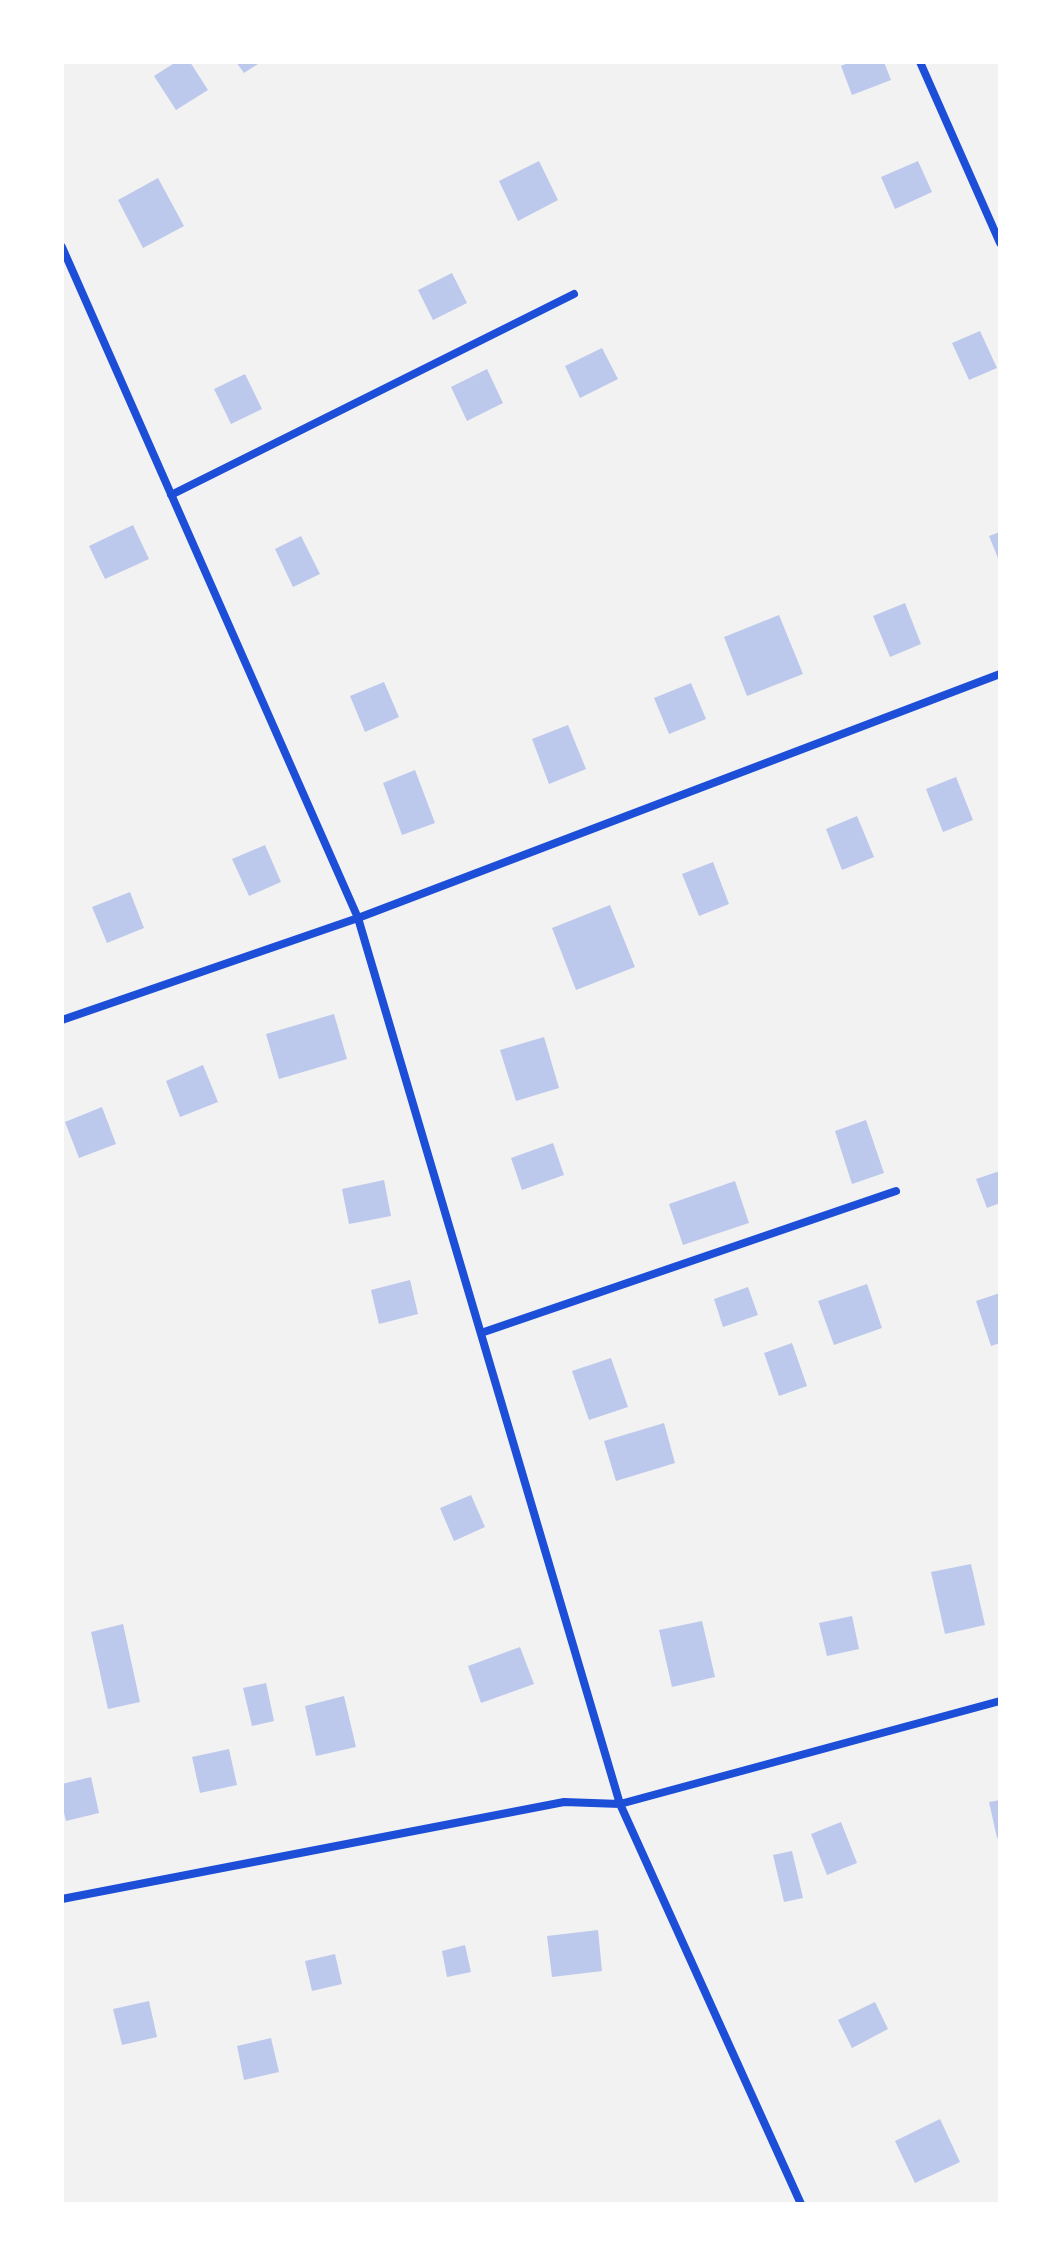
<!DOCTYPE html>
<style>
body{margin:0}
#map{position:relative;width:1062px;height:2266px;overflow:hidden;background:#f2f2f2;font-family:Roboto,sans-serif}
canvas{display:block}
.frame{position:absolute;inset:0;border:64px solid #fff;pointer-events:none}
</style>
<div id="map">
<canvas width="1062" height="2266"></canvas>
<div class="frame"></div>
</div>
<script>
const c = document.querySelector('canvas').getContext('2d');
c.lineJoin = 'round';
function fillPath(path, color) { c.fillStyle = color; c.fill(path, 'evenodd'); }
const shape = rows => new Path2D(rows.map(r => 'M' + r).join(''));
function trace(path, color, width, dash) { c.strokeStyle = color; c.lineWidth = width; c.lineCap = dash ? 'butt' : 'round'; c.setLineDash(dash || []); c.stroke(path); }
fillPath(shape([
 [176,62,190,62,208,90,176,110,154,76],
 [236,62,261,62,244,73],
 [850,62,884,62,891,80,852,95,841,66],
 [539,161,558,200,518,221,499,181],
 [918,161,932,192,895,209,881,177],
 [158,178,184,226,143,248,118,200],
 [452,273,467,303,433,320,418,290],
 [980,331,997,368,969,380,952,343],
 [602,348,618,379,580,398,565,366],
 [487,369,503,403,467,421,451,387],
 [245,374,262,409,231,424,214,389],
 [133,525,149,559,105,579,89,546],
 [1000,532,1000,563,989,536],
 [301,536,320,574,293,587,275,549],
 [905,603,921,644,890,657,873,616],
 [779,615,803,674,747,696,724,637],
 [384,682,399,717,365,732,350,696],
 [691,683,706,719,669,734,654,698],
 [568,725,586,769,549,784,532,739],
 [415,770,435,823,402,835,383,783],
 [956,777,973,820,943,832,926,789],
 [857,816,874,857,842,870,826,829],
 [265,845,281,882,249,896,232,859],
 [713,862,729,904,699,916,682,874],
 [130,892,144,928,107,943,92,907],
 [610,905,635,967,576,990,552,928],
 [334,1014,347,1059,279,1079,266,1034],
 [544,1037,559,1088,516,1101,500,1050],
 [203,1065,218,1102,180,1117,166,1081],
 [102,1107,116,1144,79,1158,65,1122],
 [866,1120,884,1173,852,1184,835,1131],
 [553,1143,564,1175,522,1190,511,1158],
 [1000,1171,1000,1203,987,1208,976,1179],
 [384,1180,391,1216,349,1224,342,1189],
 [735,1181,749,1223,683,1245,669,1204],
 [410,1280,418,1314,379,1324,371,1290],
 [867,1284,882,1328,834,1345,818,1301],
 [748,1287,758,1315,723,1327,714,1299],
 [1000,1293,1000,1343,991,1346,976,1301],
 [792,1343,807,1386,779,1396,764,1353],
 [611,1358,628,1407,589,1420,572,1371],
 [664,1423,675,1463,616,1481,604,1441],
 [471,1495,485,1527,454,1541,440,1508],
 [971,1564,985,1625,945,1634,931,1572],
 [852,1616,859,1649,827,1656,819,1623],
 [702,1621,715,1677,672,1687,659,1630],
 [123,1624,140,1702,108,1709,91,1632],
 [520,1647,534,1684,481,1703,468,1666],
 [266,1683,274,1721,252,1726,243,1688],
 [344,1696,356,1747,316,1756,305,1706],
 [229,1749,237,1785,200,1793,192,1757],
 [91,1777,99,1813,66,1821,62,1805,62,1784],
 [1000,1800,1000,1838,997,1838,989,1802],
 [841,1822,857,1863,827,1875,811,1834],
 [792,1851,803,1898,784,1902,773,1855],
 [598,1930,602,1971,552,1977,547,1936],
 [465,1945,471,1972,447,1977,442,1951],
 [335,1954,342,1984,312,1991,305,1961],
 [149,2001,157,2037,122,2045,113,2009],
 [875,2002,888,2029,852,2048,838,2020],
 [271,2038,279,2072,244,2080,237,2046],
 [940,2119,960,2162,915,2183,895,2141]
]), '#bdc9ec');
trace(shape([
 [920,62,1000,243],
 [62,247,358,918,620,1804,801,2204],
 [171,495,574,294],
 [62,1020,358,918,1000,674],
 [481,1333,896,1191],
 [62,1899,564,1802,620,1804,1000,1701]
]), '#1d4ed8', 8);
</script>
